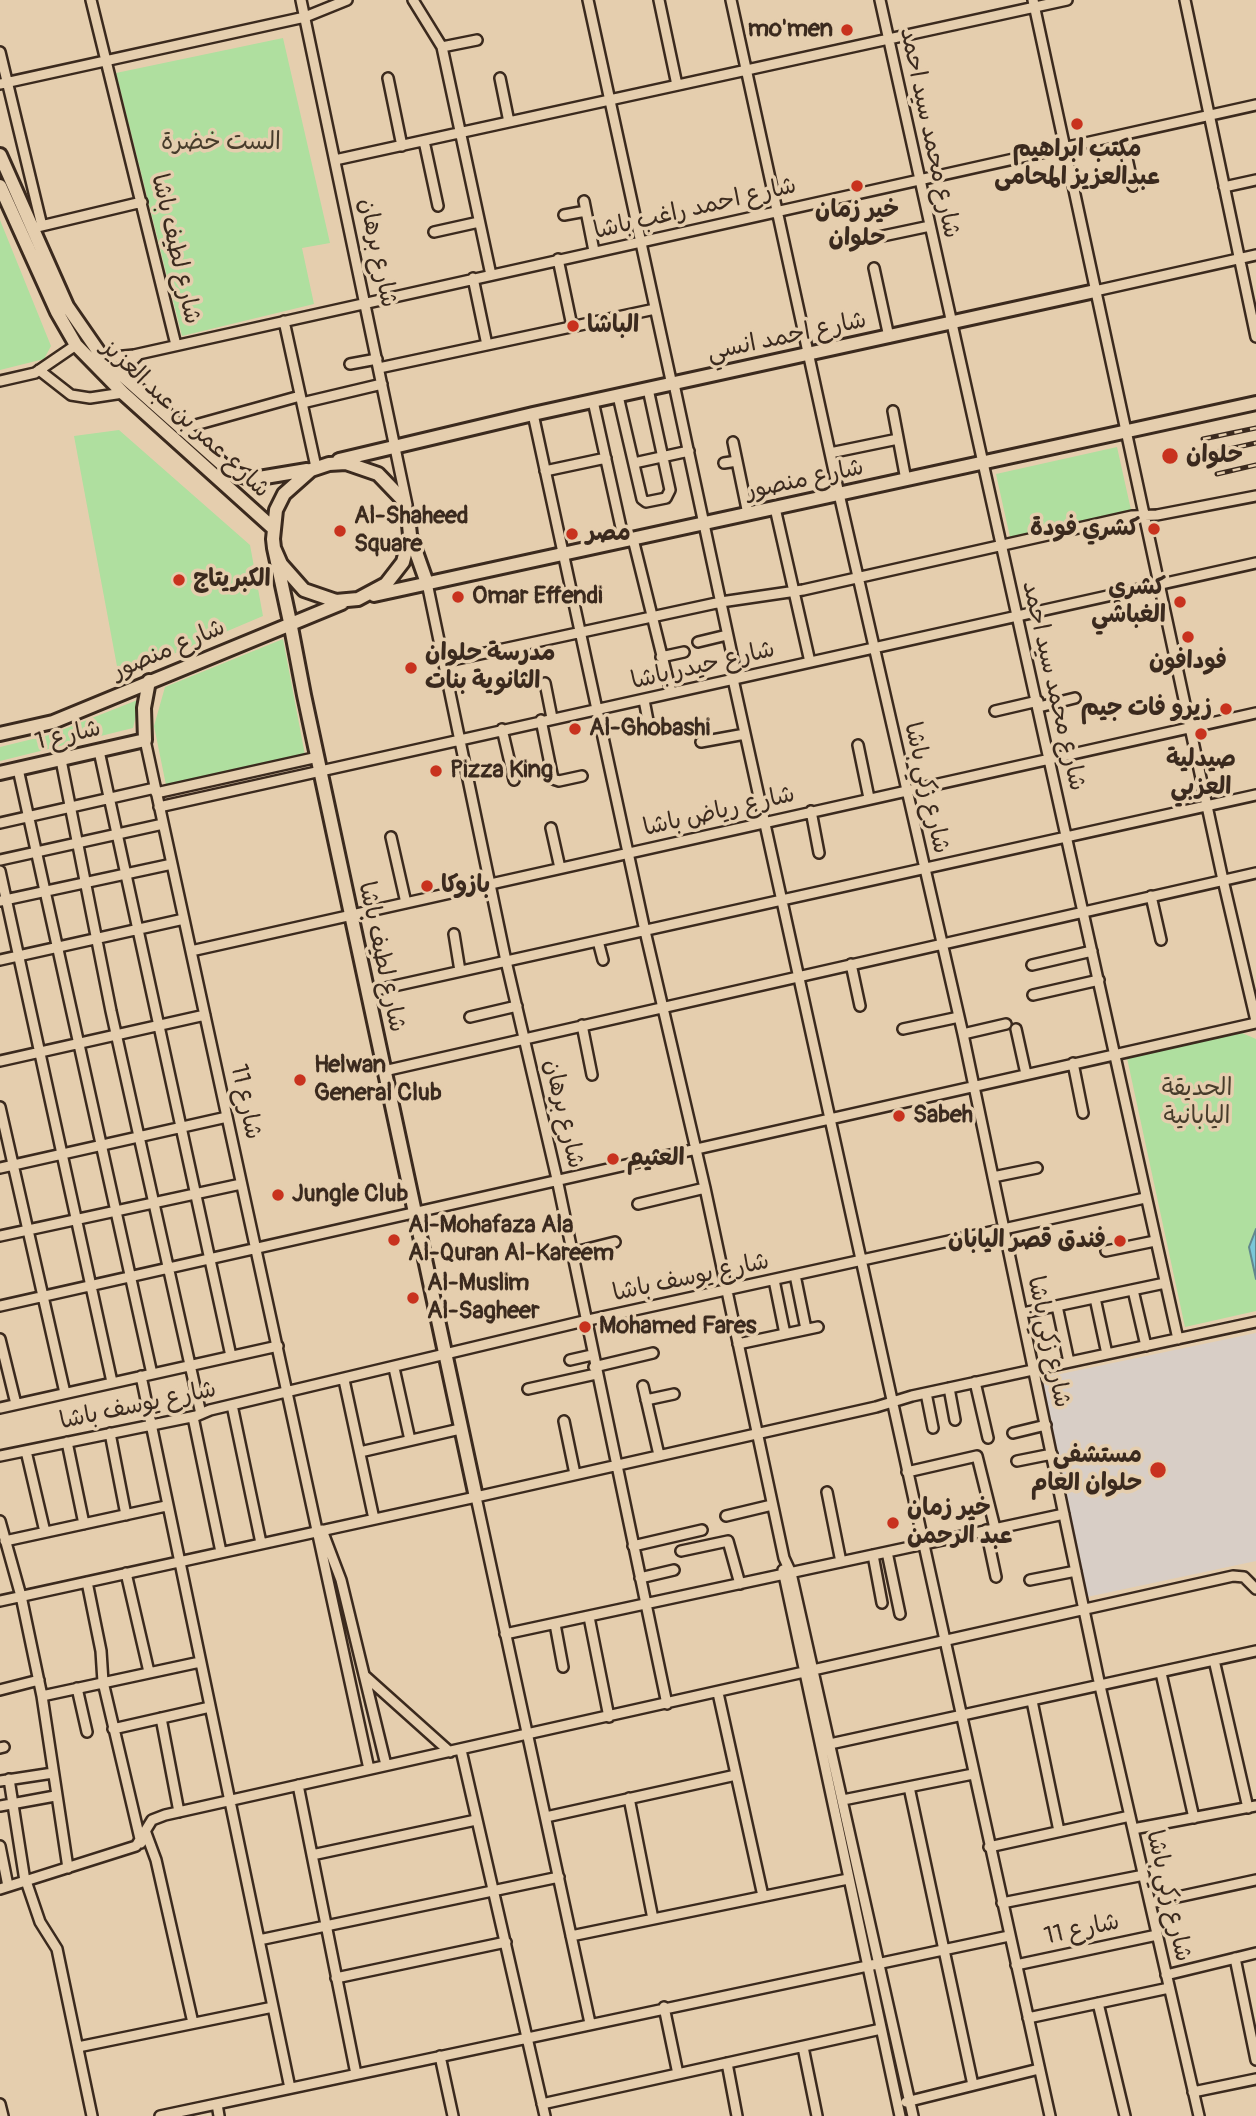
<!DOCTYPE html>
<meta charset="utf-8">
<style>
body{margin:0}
canvas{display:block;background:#e5ceae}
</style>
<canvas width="1256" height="2116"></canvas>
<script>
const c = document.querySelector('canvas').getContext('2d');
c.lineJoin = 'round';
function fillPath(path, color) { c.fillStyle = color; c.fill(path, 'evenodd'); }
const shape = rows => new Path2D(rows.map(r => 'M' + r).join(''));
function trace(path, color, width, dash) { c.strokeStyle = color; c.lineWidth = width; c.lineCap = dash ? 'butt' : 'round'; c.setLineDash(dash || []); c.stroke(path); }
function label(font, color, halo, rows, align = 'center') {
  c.font = font + ' Pangolin,"Playpen Sans Arabic",sans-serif'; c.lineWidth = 7; c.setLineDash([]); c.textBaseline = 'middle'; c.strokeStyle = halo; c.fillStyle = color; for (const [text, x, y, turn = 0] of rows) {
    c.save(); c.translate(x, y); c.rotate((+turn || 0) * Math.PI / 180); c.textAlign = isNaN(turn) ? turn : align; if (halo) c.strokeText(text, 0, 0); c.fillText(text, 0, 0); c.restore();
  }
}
fillPath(shape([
 [1256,1333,1256,1561,1087,1597,1041,1378]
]), '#d8cec6');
fillPath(shape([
 [283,38,330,243,302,248,314,304,182,336,116,73],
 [0,220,51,346,44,359,0,370],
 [119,430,250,545,263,616,119,677,74,436],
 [1117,447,1131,510,1010,537,996,474],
 [283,639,305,755,166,785,154,726,165,687],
 [140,699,133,728,0,761,0,747,49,735],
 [1242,1033,1256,1039,1256,1311,1185,1327,1127,1058]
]), '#afdf9f');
const water = shape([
 [1256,1229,1256,1279,1249,1247,1256,1229]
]);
fillPath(water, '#7ac7d8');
trace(water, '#61888e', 2);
const street = shape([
 [91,0,176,345],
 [301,0,407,505],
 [413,0,442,47,491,275],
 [588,0,672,385],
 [659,0,677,85],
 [731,0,839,494,963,1034,1100,1686,1199,2116],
 [880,0,1178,1339],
 [1033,0,1223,880,1256,1021],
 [1185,0,1256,337],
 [442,47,477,40],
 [0,52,42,226],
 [388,78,402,146],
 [500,78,509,122],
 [0,84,305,17,347,0],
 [1122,135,1133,186],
 [424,141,438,206],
 [335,160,1067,0],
 [1224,187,1256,180],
 [584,201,594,251],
 [564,215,586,211],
 [37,227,142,202],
 [434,232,479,222],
 [878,237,930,226],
 [558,259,572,326],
 [874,268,889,337],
 [473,278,487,345],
 [1095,291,1256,255],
 [284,321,316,467],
 [103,358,134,355,1256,105],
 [350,364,377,359],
 [379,368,655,309],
 [39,370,71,395,90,398,123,393],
 [124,377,128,365,139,354],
 [0,381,35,373,76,345],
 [674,384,737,678],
 [618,396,642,499,646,502,666,498,670,490,648,389],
 [593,401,624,541],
 [302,403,382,384],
 [893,411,906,480],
 [533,414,645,931,705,1188,784,1558,791,1573,913,2116],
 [181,429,300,396],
 [733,442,748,514],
 [830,453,898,439],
 [634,463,689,451],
 [724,463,737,461],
 [545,471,606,458],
 [775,508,810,662],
 [633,539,671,692],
 [427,583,506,961,557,1179,667,1704],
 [698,642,727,635],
 [661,657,684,652],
 [443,662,721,602,803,590,1132,516,1157,515,1256,496],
 [733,679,1050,2116],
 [545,683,552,718],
 [644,700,650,731],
 [1039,707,1075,698],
 [995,711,1038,701],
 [541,720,553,779,559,781,582,776],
 [502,729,514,780],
 [145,740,369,1769],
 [701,742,745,734],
 [858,745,869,798],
 [99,751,231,1356],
 [61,760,111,1011,201,1414],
 [18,769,152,1374],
 [156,793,318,757],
 [159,807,1256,563],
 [811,811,819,853],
 [0,823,155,788],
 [551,828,560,868],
 [391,837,406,903],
 [0,860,163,824],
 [0,871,112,1382],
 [1151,896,1161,940],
 [0,901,172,864],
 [454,934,460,971],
 [598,941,603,960],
 [191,951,1256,713],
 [0,960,184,919],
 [851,964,860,1006],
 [1032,965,1092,951],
 [367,992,1256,795],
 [1033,995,1099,980],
 [470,1017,517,1006],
 [582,1025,592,1075],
 [903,1029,959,1017],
 [1016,1029,1026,1074],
 [963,1034,1006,1024],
 [0,1061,205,1015],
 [1073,1063,1083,1113],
 [384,1071,1256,873],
 [0,1107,65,1393],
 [0,1168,227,1117],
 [993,1177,1037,1168],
 [638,1204,705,1188],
 [0,1236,241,1184],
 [1106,1251,1155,1241],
 [571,1253,615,1242],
 [795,1275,806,1329],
 [774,1280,785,1334],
 [1133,1290,1146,1346],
 [1095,1298,1107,1354],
 [0,1306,1256,1023],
 [1057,1306,1069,1362],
 [1023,1313,1165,1283],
 [0,1339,16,1404],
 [738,1344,818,1327],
 [570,1360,592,1355],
 [594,1367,653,1353],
 [394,1368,410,1440],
 [141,1376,290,2088],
 [344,1380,374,1519],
 [975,1382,988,1438],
 [643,1386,659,1455],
 [949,1388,955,1420],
 [528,1389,596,1374],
 [926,1393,933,1428],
 [646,1400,674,1394],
 [232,1405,261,1543],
 [0,1408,278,1346],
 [193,1417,221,1552],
 [564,1421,575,1474],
 [110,1433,126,1515],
 [1013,1433,1046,1425],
 [67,1442,84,1524],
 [26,1451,45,1532],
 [360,1452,460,1429],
 [0,1456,196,1416,210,1410,584,1321,1145,1198],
 [1017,1461,1052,1454],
 [907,1472,977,1456,995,1528],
 [827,1492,841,1562],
 [476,1497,590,2023],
 [726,1516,772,1505],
 [0,1521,21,1596,42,1696,68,1868],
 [322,1530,341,1580,386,1765],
 [986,1530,996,1577],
 [5,1541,166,1506],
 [633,1546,702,1530],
 [681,1551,728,1541,740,1584],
 [887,1552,900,1614],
 [873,1555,882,1603],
 [783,1570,900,2116],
 [126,1573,149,1672],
 [640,1578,674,1570],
 [1030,1580,1076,1571],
 [87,1582,101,1651,103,1682,141,1843],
 [0,1601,476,1497,876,1407,912,1396,1256,1322],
 [589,1617,609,1717],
 [555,1624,563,1667],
 [505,1634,1064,1514],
 [1214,1660,1248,1808],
 [1161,1673,1194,1818],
 [364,1675,450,1752],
 [77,1688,87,1732],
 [0,1690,39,1680],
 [718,1693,763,1896],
 [42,1696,200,1662],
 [1032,1701,1059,1831],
 [161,1718,179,1812],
 [113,1729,210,1707],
 [830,1744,1256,1651],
 [0,1748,4,1747],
 [461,1750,545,2116],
 [9,1779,25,1881],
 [0,1781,53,1773],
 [298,1785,356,2074],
 [909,1787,973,2085],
 [629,1798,653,1919],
 [843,1800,973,1774],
 [0,1806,55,1796],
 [546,1817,736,1775],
 [1133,1829,1256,1806],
 [146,1833,156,1860,193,2023],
 [0,1846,8,1886],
 [989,1847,1130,1816],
 [312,1855,476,1820],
 [26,1881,40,1922,57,1949,92,2116],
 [0,1889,136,1846,152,1820,165,1815,1233,1576,1244,1577,1256,1589],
 [1002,1903,1144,1875],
 [1150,1903,1256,1880],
 [571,1936,848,1879],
 [259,1940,559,1877],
 [1235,1958,1256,2060],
 [1016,1965,1157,1935],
 [1166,1975,1256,1953],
 [336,1978,506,1942],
 [1098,2003,1125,2116],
 [664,2007,678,2074],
 [1028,2018,1169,1988],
 [78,2047,273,2007],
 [803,2047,817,2116],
 [440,2056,453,2116],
 [727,2063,737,2116],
 [1193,2092,1256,2079],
 [906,2102,1039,2069],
 [0,2104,3,2116],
 [217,2104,219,2116],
 [542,2104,881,2029],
 [160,2116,1009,1936]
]);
const secondary = shape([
 [0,155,67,306,103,358,232,473,253,479,307,470],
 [0,186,57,312,76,345,123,393,273,528],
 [339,460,533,414,1095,291],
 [410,535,427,583],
 [274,548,281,564,304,590,336,601,358,599,386,584,403,562,410,535,408,515,402,499,378,474,346,463,329,464,311,470,284,494,276,510,273,539,274,548,290,622,304,695,476,1497],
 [374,595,1256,403],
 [0,734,53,722,342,603],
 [0,773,145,740,144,708,149,681]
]);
trace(street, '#3b2a1e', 14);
trace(secondary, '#3b2a1e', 18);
trace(street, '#e5ceae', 9);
trace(secondary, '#e5ceae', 12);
const rail = shape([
 [1203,439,1256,428],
 [1207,454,1256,443],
 [1217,474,1256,465]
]);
trace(rail, '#3b2a1e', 5);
trace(rail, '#e5ceae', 2.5, [8]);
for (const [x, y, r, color] of [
 [847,30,7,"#c8321e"],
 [1077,124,7,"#c8321e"],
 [857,186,7,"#c8321e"],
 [573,326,7,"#c8321e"],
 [1170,456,9,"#c8321e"],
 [1154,529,7,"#c8321e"],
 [340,531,7,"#c8321e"],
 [572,534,7,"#c8321e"],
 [179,580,7,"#c8321e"],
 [458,597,7,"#c8321e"],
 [1180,602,7,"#c8321e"],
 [1188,637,7,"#c8321e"],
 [411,668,7,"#c8321e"],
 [1226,709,7,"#c8321e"],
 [575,729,7,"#c8321e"],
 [1201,734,7,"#c8321e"],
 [436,771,7,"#c8321e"],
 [427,886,7,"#c8321e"],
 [300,1080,7,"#c8321e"],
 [899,1116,7,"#c8321e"],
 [613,1159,7,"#c8321e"],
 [278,1195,7,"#c8321e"],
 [394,1240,7,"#c8321e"],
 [1120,1241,7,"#c8321e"],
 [413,1298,7,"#c8321e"],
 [585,1327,7,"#c8321e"],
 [1158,1470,9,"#c8321e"],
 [893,1523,7,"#c8321e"]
]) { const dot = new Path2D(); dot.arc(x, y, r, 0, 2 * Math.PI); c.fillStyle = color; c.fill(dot); trace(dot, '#e5ceae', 2.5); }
label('bold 24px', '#3b2a1e', '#e5ceae', [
 ["mo'men",833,30,"right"],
 ["مكتب ابراهيم",1077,150,"center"],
 ["عبدالعزيز المحامى",1077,178,"center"],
 ["خير زمان",857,211,"center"],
 ["حلوان",857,239,"center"],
 ["الباشا",587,326],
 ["حلوان",1186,456],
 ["Al-Shaheed",354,517],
 ["Square",354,545],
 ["كشري فودة",1140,529,"right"],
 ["مصر",586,534],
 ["الكبريتاج",193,580],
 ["كشري",1166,588,"right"],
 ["الغباشي",1166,616,"right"],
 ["Omar Effendi",472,597],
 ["مدرسة حلوان",425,654],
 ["الثانوية بنات",425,682],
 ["فودافون",1188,662,"center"],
 ["زيرو فات جيم",1212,709,"right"],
 ["Al-Ghobashi",589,729],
 ["صيدلية",1201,760,"center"],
 ["العزبي",1201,788,"center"],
 ["Pizza King",450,771],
 ["بازوكا",441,886],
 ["Helwan",314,1066],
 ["General Club",314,1094],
 ["Sabeh",913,1116],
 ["العثيم",627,1159],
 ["Jungle Club",292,1195],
 ["Al-Mohafaza Ala",408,1226],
 ["Al-Quran Al-Kareem",408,1254],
 ["فندق قصر اليابان",1106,1241,"right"],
 ["Al-Muslim",427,1284],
 ["Al-Sagheer",427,1312],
 ["Mohamed Fares",599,1327],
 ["مستشفى",1142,1456,"right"],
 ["حلوان العام",1142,1484,"right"],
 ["خير زمان",907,1509],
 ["عبد الرحمن",907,1537]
], 'left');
label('24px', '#3b2a1e', '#e5ceae', [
 ["شارع محمد سيد احمد",929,133,78],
 ["شارع احمد راغب باشا",695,209,-13],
 ["شارع لطيف باشا",175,249,77],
 ["شارع برهان",377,253,78],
 ["شارع احمد انسي",787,337,-12],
 ["شارع عمر بن عبد العزيز",185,419,43],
 ["شارع منصور",805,480,-12],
 ["شارع منصور",169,650,-23],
 ["شارع حيدر باشا",703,666,-13],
 ["شارع محمد سيد احمد",1053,686,77],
 ["شارع 1",68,736,-13],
 ["شارع زكي باشا",926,788,77],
 ["شارع رياض باشا",719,812,-13],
 ["شارع لطيف باشا",381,957,78],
 ["شارع 11",245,1102,78],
 ["شارع برهان",563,1114,77],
 ["شارع يوسف باشا",691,1278,-12],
 ["شارع زكي باشا",1048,1342,78],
 ["شارع يوسف باشا",138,1406,-12],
 ["شارع زكي باشا",1168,1896,77],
 ["شارع 11",1082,1930,-12]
]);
label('24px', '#473c2b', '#e5ceae', [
 ["الست خضرة",221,143],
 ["الحديقة",1197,1089],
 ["اليابانية",1197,1117]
]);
</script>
